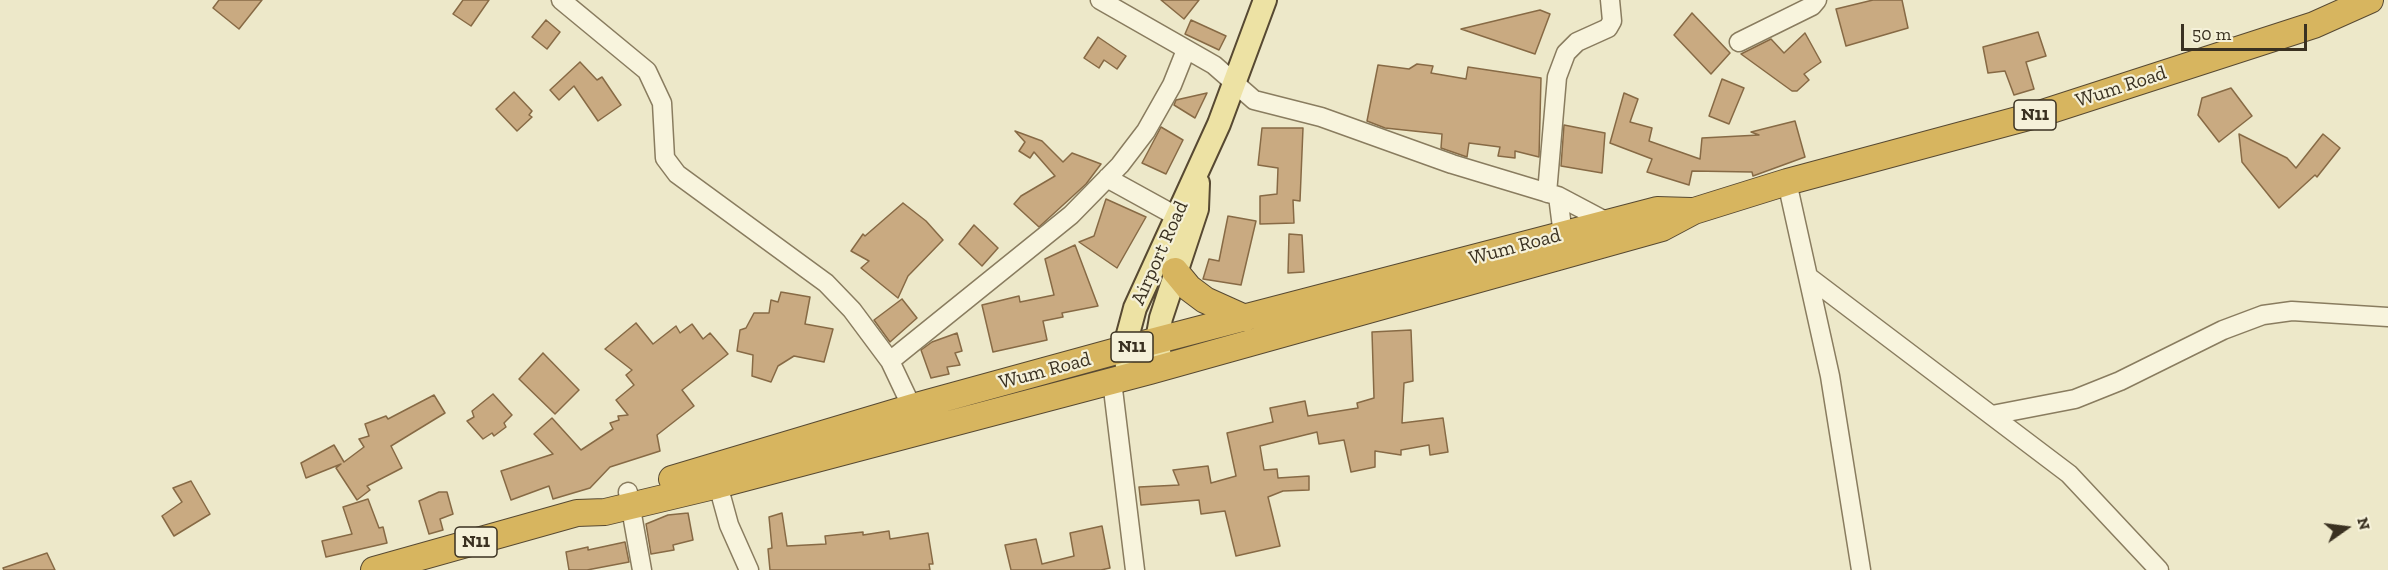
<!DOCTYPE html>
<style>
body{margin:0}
#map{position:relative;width:2388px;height:570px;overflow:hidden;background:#ede8c9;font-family:"Zilla Slab",serif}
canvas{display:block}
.north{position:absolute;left:2316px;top:498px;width:60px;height:60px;-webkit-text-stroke:4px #f5f1d9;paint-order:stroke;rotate:76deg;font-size:16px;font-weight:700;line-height:24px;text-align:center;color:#3a3121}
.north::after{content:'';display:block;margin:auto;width:21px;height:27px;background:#3a3121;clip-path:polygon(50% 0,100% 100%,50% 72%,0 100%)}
.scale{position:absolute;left:2181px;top:24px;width:126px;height:27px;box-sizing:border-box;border:3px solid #3a3121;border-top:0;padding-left:8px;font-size:18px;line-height:21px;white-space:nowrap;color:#3a3121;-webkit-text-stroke:4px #f5f1d9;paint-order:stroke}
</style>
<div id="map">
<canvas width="2388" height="570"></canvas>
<div class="north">N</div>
<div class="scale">50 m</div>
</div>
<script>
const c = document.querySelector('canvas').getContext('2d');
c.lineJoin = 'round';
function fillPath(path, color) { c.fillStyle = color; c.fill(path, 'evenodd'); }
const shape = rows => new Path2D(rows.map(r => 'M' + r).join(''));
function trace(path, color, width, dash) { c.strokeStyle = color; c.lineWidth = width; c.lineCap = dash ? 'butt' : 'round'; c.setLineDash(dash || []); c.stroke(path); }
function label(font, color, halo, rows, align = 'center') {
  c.font = font + ' "Zilla Slab",serif'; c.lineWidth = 4.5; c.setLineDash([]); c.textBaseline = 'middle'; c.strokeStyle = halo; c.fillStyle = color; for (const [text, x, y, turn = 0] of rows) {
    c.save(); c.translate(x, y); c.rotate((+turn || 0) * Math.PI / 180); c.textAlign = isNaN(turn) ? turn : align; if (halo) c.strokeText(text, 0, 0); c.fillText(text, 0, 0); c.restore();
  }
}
const building = shape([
 [219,0,262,0,239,29,213,8,219,0],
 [463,0,489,0,471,26,453,14,463,0],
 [1161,0,1199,0,1184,19,1161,0],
 [1873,0,1902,0,1908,28,1846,46,1836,9,1873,0],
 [1540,10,1550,14,1535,54,1461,29,1540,10],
 [1692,13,1730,53,1711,74,1674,35,1692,13],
 [546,20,560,32,547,49,532,37,546,20],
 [1191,20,1226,36,1219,50,1185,34,1191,20],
 [2038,32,2046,56,2026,62,2034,89,2014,95,2005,71,1988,73,1983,47,2038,32],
 [1805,33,1821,62,1804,74,1809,80,1797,91,1792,91,1741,54,1771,39,1784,53,1805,33],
 [1098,37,1126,56,1117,69,1104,60,1099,68,1084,58,1098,37],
 [580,62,597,80,602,77,621,105,598,121,574,86,559,100,550,90,580,62],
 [1417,64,1433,66,1431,73,1466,79,1468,67,1541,78,1539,157,1515,151,1515,158,1498,156,1500,147,1469,143,1467,157,1441,148,1442,134,1385,128,1367,121,1378,65,1409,69,1417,64],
 [1722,79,1744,88,1729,124,1709,116,1722,79],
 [2231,88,2252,116,2219,142,2198,115,2202,98,2231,88],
 [514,92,532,111,529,115,532,117,517,131,496,109,514,92],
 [1207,93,1195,118,1174,105,1176,100,1207,93],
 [1624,93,1638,99,1630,122,1652,128,1649,141,1700,159,1702,138,1759,135,1751,132,1795,121,1805,157,1753,176,1752,172,1692,171,1689,185,1647,172,1652,159,1610,143,1624,93],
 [1564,125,1605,133,1602,173,1561,166,1564,125],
 [1161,127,1183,140,1166,174,1142,163,1161,127],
 [1262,128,1303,128,1300,201,1293,200,1294,223,1260,224,1260,196,1277,194,1278,168,1258,165,1262,128],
 [1015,131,1042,141,1063,162,1072,153,1101,164,1086,184,1039,227,1014,204,1021,196,1055,176,1034,152,1030,158,1019,151,1025,142,1015,131],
 [2239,134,2287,158,2296,168,2323,134,2340,148,2317,177,2315,175,2279,208,2242,162,2239,134],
 [1106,199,1146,217,1117,268,1079,242,1094,236,1106,199],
 [903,203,926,221,943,240,908,276,898,298,861,268,869,261,851,251,863,234,865,236,903,203],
 [1228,216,1256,221,1241,285,1203,279,1209,259,1219,261,1228,216],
 [974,225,998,248,982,266,959,244,974,225],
 [1289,234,1302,235,1304,272,1288,273,1289,234],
 [1075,245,1098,306,1062,313,1063,317,1043,321,1047,340,993,352,982,305,1019,296,1020,302,1054,295,1045,259,1075,245],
 [781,292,810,297,805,324,833,329,824,362,794,356,778,366,771,382,752,376,753,355,737,351,740,330,746,328,754,313,769,313,771,300,778,302,781,292],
 [902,299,917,318,890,342,874,320,902,299],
 [636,323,653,344,676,326,680,333,692,324,703,339,710,333,728,354,682,390,694,406,657,435,660,451,610,467,590,488,553,499,549,486,511,500,501,471,553,454,534,434,552,418,581,450,613,429,610,423,619,420,618,416,628,415,616,400,634,385,626,375,632,370,605,349,636,323],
 [1411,330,1413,381,1404,383,1402,423,1443,418,1448,452,1430,455,1429,445,1401,450,1401,455,1375,451,1375,467,1351,472,1344,440,1319,444,1317,432,1260,446,1264,470,1277,469,1278,478,1309,476,1309,490,1283,491,1268,497,1280,546,1236,556,1225,511,1201,514,1199,500,1141,505,1139,487,1179,485,1173,470,1208,466,1211,483,1236,476,1227,433,1273,422,1270,408,1305,401,1308,416,1358,408,1357,403,1374,398,1372,332,1411,330],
 [957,333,962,351,955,353,960,365,947,367,949,374,931,378,921,350,932,342,957,333],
 [543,353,579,390,555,414,519,379,543,353],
 [493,394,512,415,504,423,506,427,494,436,492,433,483,439,467,421,474,417,472,411,493,394],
 [434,395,445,413,391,446,402,468,367,486,370,490,357,500,336,468,341,464,306,478,301,463,334,445,344,462,364,447,359,439,369,436,365,424,386,416,388,419,434,395],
 [191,481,210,514,174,536,162,516,182,502,173,488,191,481],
 [439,492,447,492,453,514,440,519,443,530,429,534,419,501,439,492],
 [368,499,379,528,383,527,387,543,326,557,322,541,352,534,343,507,368,499],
 [688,513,693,540,673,545,674,550,651,554,646,524,668,515,688,513],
 [782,513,787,546,826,544,825,536,863,532,863,535,889,531,890,539,928,533,933,564,929,564,930,570,770,570,768,549,772,548,769,517,782,513],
 [1102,526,1110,568,1101,570,1011,570,1005,545,1036,539,1042,564,1074,556,1070,533,1102,526],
 [625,542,629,562,587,570,569,570,566,552,588,547,588,550,625,542],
 [47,553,55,570,4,570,3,568,47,553]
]);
fillPath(building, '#c9aa81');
trace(building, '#876a45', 1.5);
const minor = shape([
 [561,0,647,71,662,103,665,158,677,174,826,283,852,310,890,361,917,418],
 [1100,0,1214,65,1254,100,1321,117,1452,164,1558,196,1609,223],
 [1739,42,1812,6,1817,0],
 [1107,178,1176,216],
 [1787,182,1830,376,1861,570],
 [1547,193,1557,77,1566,53,1577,42,1608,28,1612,21,1610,0],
 [1558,196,1563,235],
 [1810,278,2069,474,2159,570],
 [890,361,1071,215,1120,165,1146,131,1172,85,1186,50],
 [1112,381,1135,570],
 [1992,415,2075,399,2120,381,2223,330,2263,315,2292,311,2388,317],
 [715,474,729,525,749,570],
 [628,492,642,570]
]);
const major = shape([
 [1160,357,1157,340,1161,318,1197,209,1198,183],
 [1129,376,1124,349,1135,308,1219,124,1265,0]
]);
const highway = shape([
 [1175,271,1189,288,1205,300,1245,318],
 [672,479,913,407,1124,349,1657,210,1691,211],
 [374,570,577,513,605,512,718,485,1150,371,1662,228,1694,211,1787,182,2036,115,2314,25,2370,0]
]);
trace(minor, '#897c5f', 21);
trace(major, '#574932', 26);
trace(highway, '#574932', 28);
trace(minor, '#f8f4dd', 18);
trace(major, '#ede2a4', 22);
trace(highway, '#d7b55f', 26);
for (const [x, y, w] of [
 [2035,115,42],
 [1132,347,42],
 [476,542,42]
]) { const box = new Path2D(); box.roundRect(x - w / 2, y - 15, w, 30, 4.5); c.fillStyle = '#f5f1d9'; c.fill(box); trace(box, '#3a3121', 1.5); }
label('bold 18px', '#3a3121', null, [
 ["N11",2035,115],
 ["N11",1132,347],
 ["N11",476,542]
]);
label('20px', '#3a3121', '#f5f1d9', [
 ["Wum Road",2121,87,-18],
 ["Wum Road",1515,247,-15],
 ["Airport Road",1160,253,-66],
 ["Wum Road",1045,371,-15]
]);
</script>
